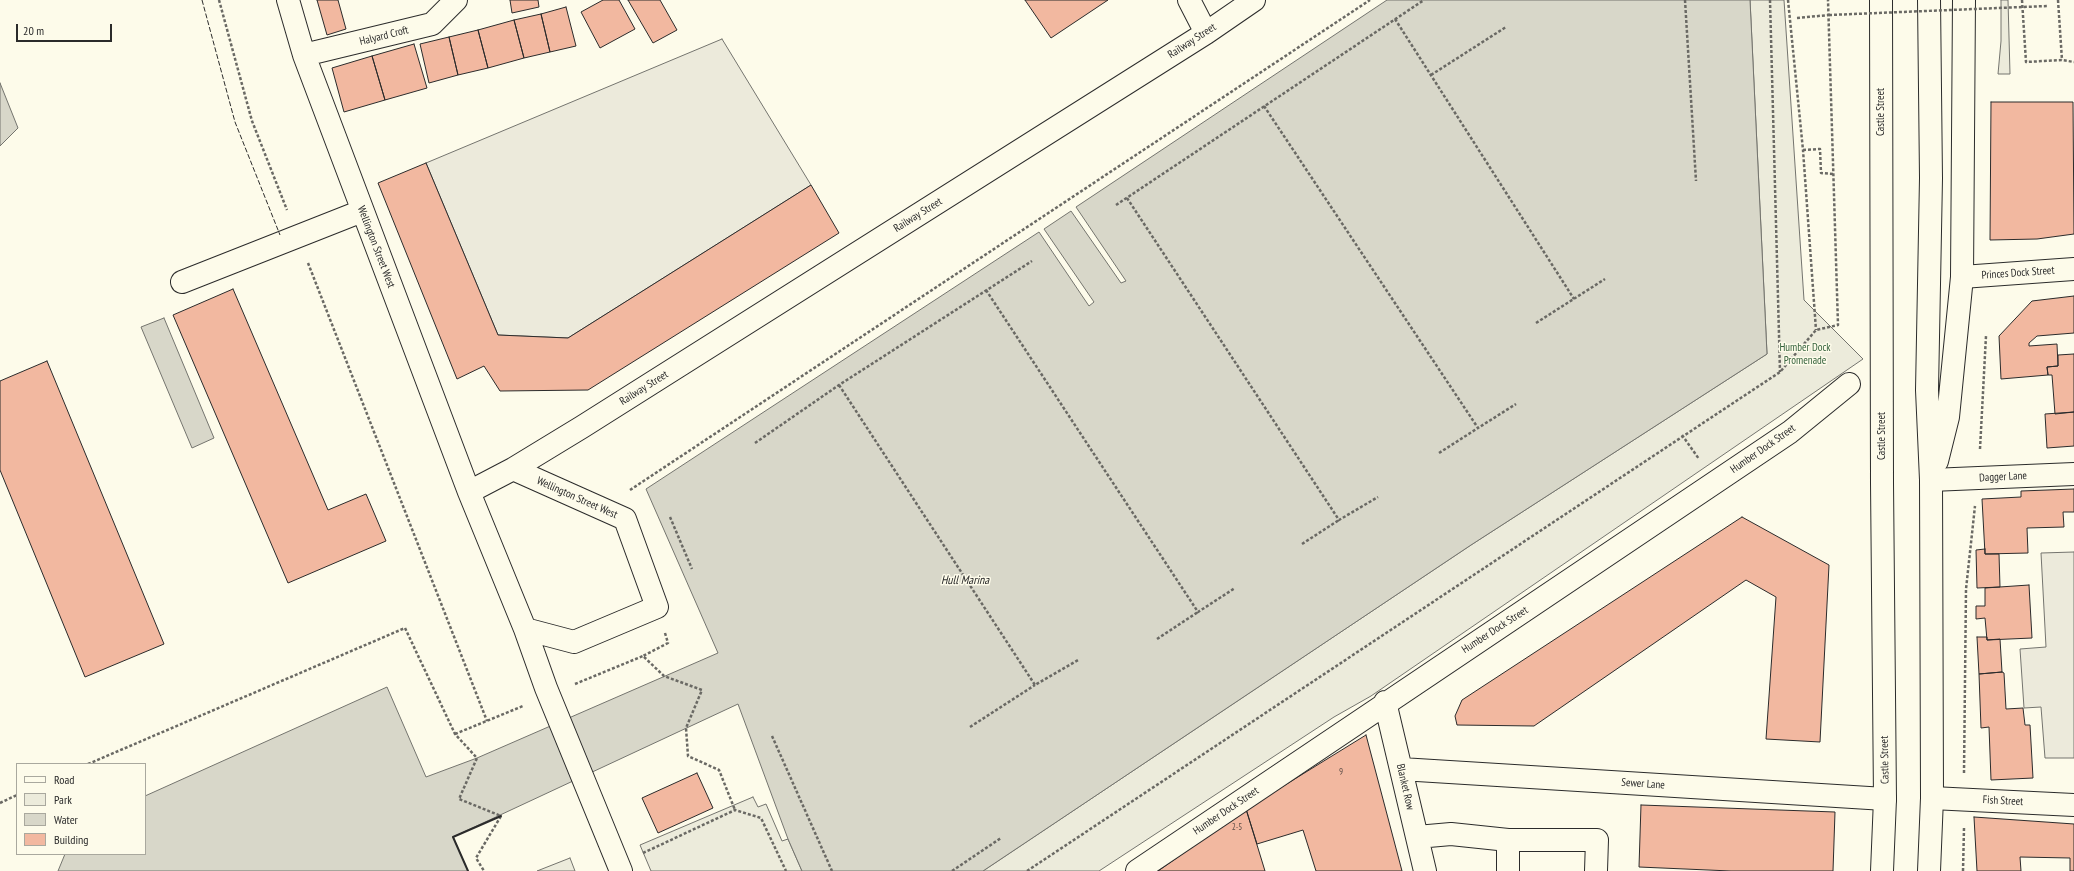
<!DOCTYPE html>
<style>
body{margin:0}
#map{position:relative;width:2074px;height:871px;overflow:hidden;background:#fdfbea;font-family:"PT Sans Narrow",sans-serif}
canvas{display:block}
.legend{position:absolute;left:16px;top:763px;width:130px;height:92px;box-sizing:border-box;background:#fdfbea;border:1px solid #a9a89e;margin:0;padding:5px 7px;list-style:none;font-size:12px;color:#2b2b2b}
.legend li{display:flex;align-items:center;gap:8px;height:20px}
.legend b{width:20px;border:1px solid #a9a89e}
.scale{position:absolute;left:16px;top:24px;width:96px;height:18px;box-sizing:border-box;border:2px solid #2b2b2b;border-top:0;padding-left:5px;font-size:12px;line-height:14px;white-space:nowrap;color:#2b2b2b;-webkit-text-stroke:3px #fdfbea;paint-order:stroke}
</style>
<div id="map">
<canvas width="2074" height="871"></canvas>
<ul class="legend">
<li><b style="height:5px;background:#fdfbea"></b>Road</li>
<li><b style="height:11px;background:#ecebdb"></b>Park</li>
<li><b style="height:11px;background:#d8d7c9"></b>Water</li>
<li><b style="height:11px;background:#f2b8a0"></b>Building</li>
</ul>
<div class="scale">20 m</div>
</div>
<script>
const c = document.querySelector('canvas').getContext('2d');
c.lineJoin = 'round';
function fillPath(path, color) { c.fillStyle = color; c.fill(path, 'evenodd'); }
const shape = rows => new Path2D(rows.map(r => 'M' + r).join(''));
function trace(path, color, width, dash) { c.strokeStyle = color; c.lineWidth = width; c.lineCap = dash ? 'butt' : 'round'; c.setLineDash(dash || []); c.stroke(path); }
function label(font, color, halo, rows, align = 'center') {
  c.font = font + ' "PT Sans Narrow",sans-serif'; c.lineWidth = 3; c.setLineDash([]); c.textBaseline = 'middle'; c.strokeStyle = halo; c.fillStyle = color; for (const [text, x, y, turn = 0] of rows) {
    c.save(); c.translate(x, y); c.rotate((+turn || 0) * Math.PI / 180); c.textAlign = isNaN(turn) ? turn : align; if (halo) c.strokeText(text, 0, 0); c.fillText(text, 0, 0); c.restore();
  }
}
const green = shape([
 [1750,0,1784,0,1804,300,1863,359,1371,696,1334,717,1099,871,983,871,1471,545,1767,354,1750,0],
 [2001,0,2008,0,2010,74,1998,74,2001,41,2001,0],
 [753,797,758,807,766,804,782,841,788,839,802,871,651,871,640,845,753,797],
 [570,858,575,871,537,871,570,858]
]);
fillPath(green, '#ecebdb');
trace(green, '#74746e', 1);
const parking = shape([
 [722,39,811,185,568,338,498,335,426,163,722,39],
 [2074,552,2074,758,2045,758,2041,707,2024,708,2020,649,2046,647,2041,553,2074,552]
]);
fillPath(parking, '#eceadb');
trace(parking, '#74746e', 1);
const water = shape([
 [1387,0,1750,0,1767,354,1471,545,983,871,802,871,788,839,738,704,453,837,468,871,58,871,65,854,145,854,145,796,387,687,426,777,477,758,718,653,646,489,1039,232,1089,306,1094,302,1044,229,1071,211,1121,283,1126,281,1076,207,1387,0],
 [0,83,18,128,0,146,0,83],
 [164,318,214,438,192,448,141,327,164,318]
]);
fillPath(water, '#d8d7c9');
trace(water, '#74746e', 1);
const building = shape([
 [317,0,338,0,346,29,327,35,317,0],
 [510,0,538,0,539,7,512,13,510,0],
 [603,0,619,0,635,29,600,48,581,12,603,0],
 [628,0,660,0,677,30,653,43,628,0],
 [1025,0,1108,0,1051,38,1025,0],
 [566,7,576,46,550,52,541,14,566,7],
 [541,14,550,52,524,58,514,20,541,14],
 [514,20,524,58,488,68,478,30,514,20],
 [478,30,488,68,458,75,449,37,478,30],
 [449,37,458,75,429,83,420,44,449,37],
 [414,44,427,88,385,100,372,56,414,44],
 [372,56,385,100,344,112,332,68,372,56],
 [1991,102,2073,102,2074,234,2037,239,1990,240,1991,102],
 [426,163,498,335,568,338,811,185,839,233,588,390,500,391,484,366,457,379,378,183,426,163],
 [233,289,328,510,366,494,386,541,288,583,173,315,233,289],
 [2074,296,2074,333,2037,336,2029,343,2029,346,2057,344,2058,366,2047,367,2048,375,2001,379,1999,336,2032,301,2074,296],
 [2074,354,2074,412,2055,414,2052,375,2048,375,2047,367,2058,366,2058,355,2074,354],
 [47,361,164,644,85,677,0,470,0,381,47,361],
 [2074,412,2074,446,2047,448,2045,414,2074,412],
 [2074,489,2074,512,2063,512,2064,527,2027,528,2028,553,1985,554,1982,499,2021,497,2021,491,2074,489],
 [1742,517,1829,565,1820,742,1766,739,1776,597,1746,580,1534,726,1457,725,1455,716,1462,700,1742,517],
 [1985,549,1985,554,1999,554,2000,587,1977,588,1976,550,1985,549],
 [2029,585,2032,638,1987,640,1985,618,1976,619,1976,606,1985,606,1985,588,2029,585],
 [1977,637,1987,637,1987,640,2000,639,2002,672,1979,674,1977,637],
 [2002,672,2004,673,2006,709,2023,708,2025,725,2030,725,2033,778,1991,780,1989,727,1981,728,1979,674,2002,672],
 [1366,735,1402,871,1316,871,1303,830,1257,844,1246,809,1366,735],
 [697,773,713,808,658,833,642,798,697,773],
 [1641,805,1835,812,1833,871,1731,871,1639,867,1641,805],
 [1246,809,1265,871,1158,871,1246,809],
 [1974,817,2074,824,2074,871,2070,871,2070,858,2020,857,2021,871,1977,871,1974,817]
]);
fillPath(building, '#f2b8a0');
trace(building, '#2b2b2b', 1);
const minor = shape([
 [288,0,304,55,469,492,525,629,546,688,621,871],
 [1189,0,1206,33],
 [304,55,432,24,456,0],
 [1962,277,2074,269],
 [182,282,362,211],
 [513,469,625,519,657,607,574,642,525,629],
 [1931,480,2074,474],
 [469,492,513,469,582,427,1206,33,1254,0],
 [1385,702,1425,871],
 [1401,769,1885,799],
 [1932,798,2074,805],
 [1417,837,1451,834,1508,840,1597,840,1596,871],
 [1137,871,1790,432,1849,384],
 [1508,871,1508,840]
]);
const highway = shape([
 [1881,0,1882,483,1885,799,1882,871],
 [1929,0,1931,178,1927,390,1931,480,1932,798,1929,871],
 [1937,461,1948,417,1962,277,1964,0]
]);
trace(minor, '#2b2b2b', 24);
trace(highway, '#2b2b2b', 24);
trace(shape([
 [219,0,252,121,287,210],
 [1685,0,1696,181],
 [1770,0,1780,372],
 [1788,0,1803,150,1816,330],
 [2022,0,2026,62,2062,60,2074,62],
 [2058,0,2062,60],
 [1797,18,1829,15],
 [1395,19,1574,299],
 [1431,75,1506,27],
 [1264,106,1478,428,1516,404],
 [1803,150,1820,149,1821,173,1834,174],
 [1127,198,1339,520,1378,497],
 [1116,205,1424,0],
 [308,263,487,721],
 [986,290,1198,612,1235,588],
 [1536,323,1605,279],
 [839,385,1035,685,1078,660],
 [1682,435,1699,459],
 [755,443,839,385,1032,261],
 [1980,449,1986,336],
 [1439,453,1478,428],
 [630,490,1370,0],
 [670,517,692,569],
 [1302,544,1339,520],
 [665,633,668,643,643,656,664,676,702,690,686,728,688,756,719,770,735,810],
 [1157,639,1198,612],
 [575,684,643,656],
 [970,727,1035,685],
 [455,734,523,706],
 [772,736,832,871],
 [88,764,405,628,455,734,477,758,459,799,501,816,476,858,484,871],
 [1964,773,1966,589,1975,506],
 [0,803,17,795],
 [643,853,735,810,761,818,786,871],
 [952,871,1001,838],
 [1027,871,1780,372,1816,330,1838,325,1828,0],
 [1963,871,1964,828]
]), '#6a6964', 2.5, [3, 2]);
trace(minor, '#fdfbea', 22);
trace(highway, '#fdfbea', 22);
trace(shape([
 [1829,15,2047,6]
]), '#6a6964', 2.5, [3, 2]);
trace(shape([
 [202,0,235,122,280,235]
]), '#2b2b2b', 1, [5, 2]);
trace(shape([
 [468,871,453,837,501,816]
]), '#2b2b2b', 2);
label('9px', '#5d4e48', null, [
 ["9",1341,772],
 ["2-5",1237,827]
]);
label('11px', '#2b2b2b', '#fdfbea', [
 ["Halyard Croft",384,36,-14],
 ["Railway Street",1192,41,-33],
 ["Castle Street",1881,112,-90],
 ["Railway Street",918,215,-32],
 ["Wellington Street West",376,247,69],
 ["Princes Dock Street",2018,273,-4],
 ["Railway Street",644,388,-32],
 ["Castle Street",1882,436,-90],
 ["Humber Dock Street",1763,449,-35],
 ["Dagger Lane",2003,477,-3],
 ["Wellington Street West",577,498,24],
 ["Humber Dock Street",1495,630,-33],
 ["Castle Street",1885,760,-91],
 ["Sewer Lane",1643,784,4],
 ["Blanket Row",1405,787,77],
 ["Fish Street",2003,801,3],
 ["Humber Dock Street",1226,811,-34]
]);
label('11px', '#34623c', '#fdfbea', [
 ["Humber Dock",1805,348],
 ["Promenade",1805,361]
]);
label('italic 12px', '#2b2b2b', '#fdfbea', [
 ["Hull Marina",965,581]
]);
</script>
